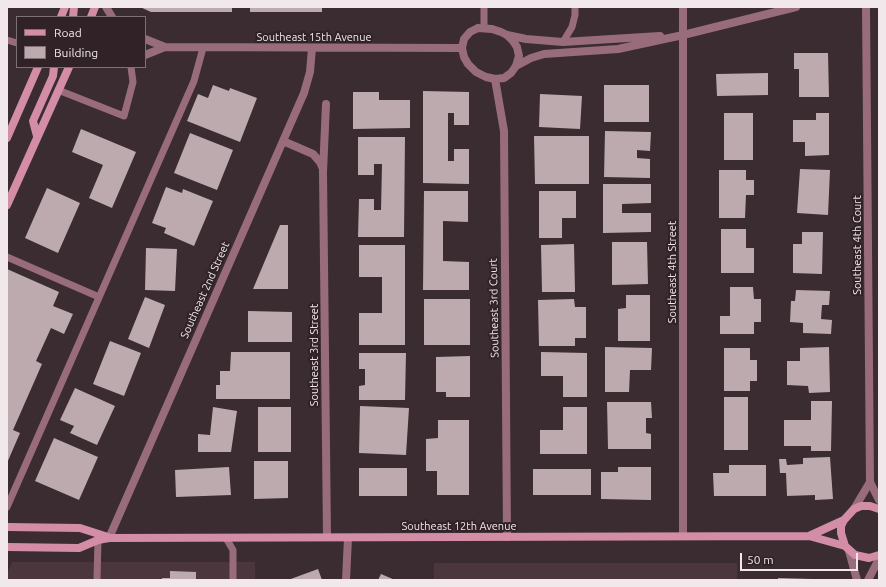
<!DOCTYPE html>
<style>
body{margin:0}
#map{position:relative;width:886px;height:587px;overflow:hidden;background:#3a2c31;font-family:Ubuntu,sans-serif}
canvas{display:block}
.frame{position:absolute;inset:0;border:8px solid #f1e8eb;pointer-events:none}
.legend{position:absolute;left:16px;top:16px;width:130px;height:52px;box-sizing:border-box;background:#302227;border:1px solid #7d7175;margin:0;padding:5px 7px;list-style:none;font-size:12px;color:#f1e8eb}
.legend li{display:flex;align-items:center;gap:8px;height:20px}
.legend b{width:20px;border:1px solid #7d7175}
.scale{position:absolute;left:740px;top:553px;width:118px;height:18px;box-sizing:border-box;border:2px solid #f1e8eb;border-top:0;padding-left:5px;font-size:12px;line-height:14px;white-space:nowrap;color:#f1e8eb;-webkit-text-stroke:3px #302227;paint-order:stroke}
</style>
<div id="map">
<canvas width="886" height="587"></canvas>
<div class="frame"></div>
<ul class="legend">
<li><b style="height:5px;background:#d48da6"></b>Road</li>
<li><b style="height:11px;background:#bcaaaf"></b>Building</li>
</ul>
<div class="scale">50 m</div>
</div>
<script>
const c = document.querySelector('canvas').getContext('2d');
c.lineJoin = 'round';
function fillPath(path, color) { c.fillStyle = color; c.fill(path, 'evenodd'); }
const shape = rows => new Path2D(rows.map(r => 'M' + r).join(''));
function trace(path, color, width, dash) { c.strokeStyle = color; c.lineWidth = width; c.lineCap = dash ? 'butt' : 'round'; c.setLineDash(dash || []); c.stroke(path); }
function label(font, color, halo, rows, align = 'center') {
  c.font = font + ' Ubuntu,sans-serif'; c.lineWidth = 4; c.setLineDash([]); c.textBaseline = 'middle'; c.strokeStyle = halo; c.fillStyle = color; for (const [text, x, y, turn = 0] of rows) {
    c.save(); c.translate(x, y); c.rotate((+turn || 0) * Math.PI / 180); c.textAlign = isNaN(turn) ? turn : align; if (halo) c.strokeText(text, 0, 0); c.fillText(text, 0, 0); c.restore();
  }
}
fillPath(shape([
 [12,562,255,562,255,580,7,580,7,574],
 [434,563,737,563,737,580,434,580]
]), '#4b363d');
fillPath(shape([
 [140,7,232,7,232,12,151,12],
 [250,7,322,7,322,12,250,12],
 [794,53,828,53,829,97,799,97,799,69,794,69],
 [768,73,768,95,717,96,716,74],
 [213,85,229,91,230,88,257,98,240,142,187,121,198,94,208,98],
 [604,85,649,85,649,122,604,122],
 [423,91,469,92,469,125,454,125,454,113,448,113,448,161,454,161,454,149,469,149,469,184,423,183],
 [353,92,379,92,379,100,410,100,410,128,353,129],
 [540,94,582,96,580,129,539,127],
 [724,113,753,113,753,160,724,160],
 [816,113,829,113,829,155,805,156,805,142,793,142,793,120,816,120],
 [81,129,136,152,112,208,89,198,103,165,72,152],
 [605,131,651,132,650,151,637,150,637,158,650,159,650,178,604,177],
 [190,133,233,150,217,190,174,173],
 [534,136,589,136,589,184,535,184],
 [358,137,405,137,404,237,358,237,359,199,374,199,374,210,381,210,382,164,374,164,374,175,358,175],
 [800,169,830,170,828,215,797,213],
 [719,170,746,170,746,180,754,180,754,195,746,195,745,218,719,218],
 [603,184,651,184,651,203,622,204,622,213,651,213,651,232,603,233],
 [166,187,182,193,183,189,213,201,194,246,164,233,166,228,152,223],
 [47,188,80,203,58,253,25,238],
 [424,191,468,191,468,222,443,221,443,261,469,262,469,290,423,290],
 [539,191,576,191,576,218,562,218,562,238,539,238],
 [280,225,288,225,288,289,253,289],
 [721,229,746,229,746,248,754,248,754,273,721,273],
 [802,232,823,232,822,274,793,273,793,244,802,244],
 [612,242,647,242,648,284,612,285],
 [574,244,575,292,542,292,541,245],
 [359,245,405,245,405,345,359,345,359,313,382,313,382,277,359,277],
 [146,248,177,249,175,291,145,290],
 [7,269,59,292,53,306,73,314,64,334,51,328,36,361,42,364,13,430,20,433,7,463,7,352,8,349,7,348],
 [730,287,753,287,754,299,761,299,761,322,754,322,754,334,720,334,720,316,730,316],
 [796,290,830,291,829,305,822,305,821,319,832,320,831,334,803,333,803,323,790,322,791,301,795,301],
 [626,295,650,295,650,341,618,341,618,309,626,308],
 [145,297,165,305,149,348,128,339],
 [424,299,470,299,470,345,424,345],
 [574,299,575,307,586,307,586,338,575,338,575,346,539,346,538,300],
 [248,311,292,312,292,342,248,342],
 [110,341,141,353,124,396,93,384],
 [605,347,652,348,651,370,630,370,629,392,605,392],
 [829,347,830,392,809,393,808,386,787,385,787,361,800,361,800,348],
 [724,348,750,348,750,360,757,360,757,381,750,381,750,391,724,391],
 [231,352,290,352,290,399,216,399,216,385,220,385,220,371,230,371],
 [541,352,587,353,587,397,563,397,563,376,541,376],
 [359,353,406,353,405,400,359,400,359,386,365,385,365,369,359,369],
 [470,356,470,397,446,397,446,392,436,392,436,357],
 [75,388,115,406,97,445,70,433,74,426,60,420],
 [724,397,748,397,748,450,724,450],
 [811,401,832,401,831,451,811,451,811,446,784,446,784,420,811,420],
 [607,402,651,402,652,418,646,418,646,433,651,434,651,449,608,449],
 [360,406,409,408,406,455,359,453],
 [213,407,237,411,231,452,198,452,198,434,210,435],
 [258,407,291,407,291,452,258,452],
 [563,407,587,407,587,454,540,454,540,430,563,430],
 [438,420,469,420,469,495,437,495,437,471,426,471,426,439,438,438],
 [54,438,98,457,79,500,35,481],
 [830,457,833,499,815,500,815,495,787,496,786,473,780,473,779,459,786,459,787,465,803,464,803,458],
 [254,461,288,461,288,498,254,499],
 [729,465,766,465,766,496,714,496,713,473,729,473],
 [229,467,231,495,176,497,175,470],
 [618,467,651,467,651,500,601,499,601,472,618,472],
 [359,468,407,468,407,496,359,496],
 [533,469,591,469,591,495,533,495],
 [318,569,322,580,288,580],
 [170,571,196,572,196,580,162,580,162,578,170,578],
 [381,574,395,580,378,580],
 [778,578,812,579,812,580,778,580]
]), '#bcaaaf');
trace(shape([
 [484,7,484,28],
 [7,40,17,43],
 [563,42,572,27,575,15,575,7],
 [58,90,124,116,133,82,131,67],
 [7,257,99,297],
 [7,507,194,81,203,48],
 [226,538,233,550,233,580],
 [97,580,98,540]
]), '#996c7c', 7);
trace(shape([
 [106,7,112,17],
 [683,7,683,536],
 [866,7,870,482],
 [478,28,492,29,501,32,507,35,513,41,517,47,519,56,516,66,511,73,504,78,495,79,486,77,476,72,468,64,464,57,462,48,464,39,470,32,478,28],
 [507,35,526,39,563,42,660,36],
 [145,39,165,47],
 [145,55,165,47,462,48],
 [516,66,531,58,544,54,618,49,683,35,796,7],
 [495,79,504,131,507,537],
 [326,104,323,172,327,537],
 [283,141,313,154,320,162,323,169],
 [854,509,870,482,879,500],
 [109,538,304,93,310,72,312,48],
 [849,551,857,580],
 [346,580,348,538],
 [868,580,879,559]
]), '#996c7c', 8);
trace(shape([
 [61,17,65,7],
 [73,17,74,7],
 [91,17,95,7],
 [37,136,33,121,53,76,54,67],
 [7,138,38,67],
 [7,205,69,67],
 [879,509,870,506,861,506,854,509,844,520,841,526,841,533,845,546,855,555,869,558,879,555],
 [7,527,80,528,108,537],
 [809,536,844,520],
 [7,547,79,548,98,540,109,538,809,536,845,546]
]), '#d48da6', 8);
label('11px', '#f1e8eb', '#302227', [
 ["Southeast 15th Avenue",314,37],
 ["Southeast 4th Court",857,245,-90],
 ["Southeast 4th Street",672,272,-90],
 ["Southeast 2nd Street",205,290,-66],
 ["Southeast 3rd Court",494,308,-91],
 ["Southeast 3rd Street",314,355,-90],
 ["Southeast 12th Avenue",459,526]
]);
</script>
